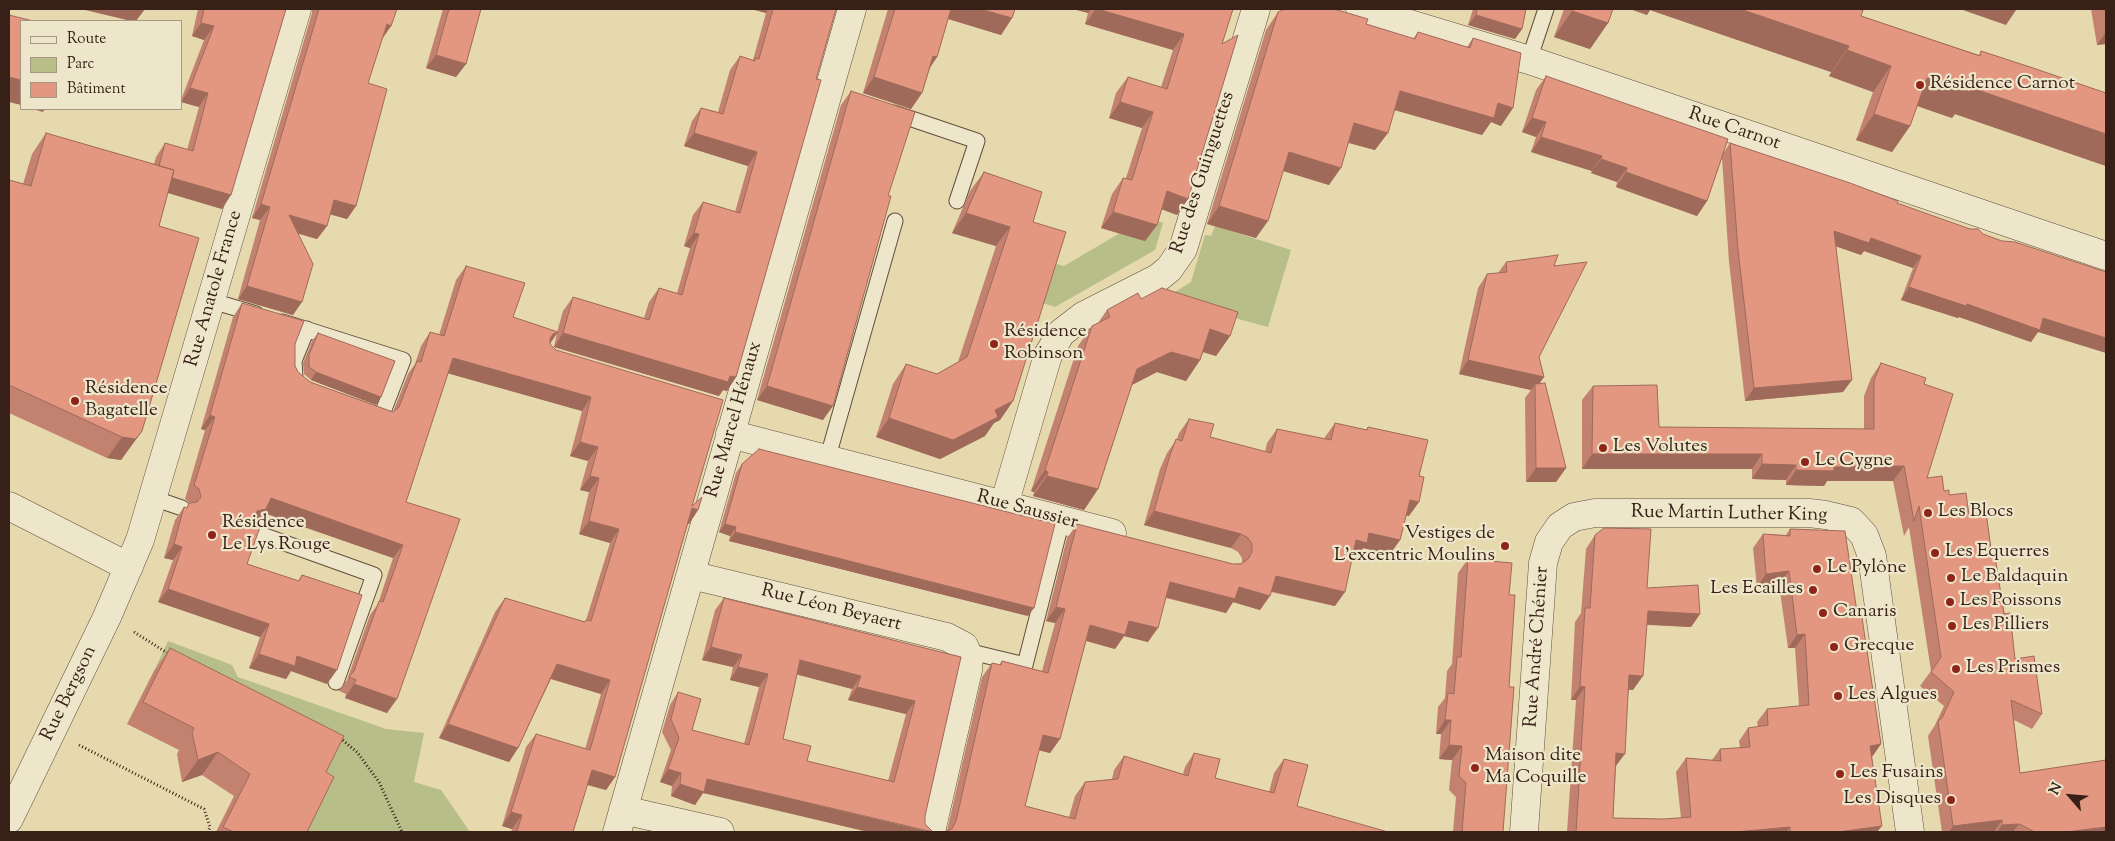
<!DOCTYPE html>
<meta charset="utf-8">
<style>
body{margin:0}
#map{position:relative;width:2115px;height:841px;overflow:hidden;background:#e5d9ad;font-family:"Sorts Mill Goudy",serif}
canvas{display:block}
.frame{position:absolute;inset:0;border:10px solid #372018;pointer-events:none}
.legend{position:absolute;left:20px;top:20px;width:162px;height:90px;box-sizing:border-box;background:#eee6ca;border:1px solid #a59783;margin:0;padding:6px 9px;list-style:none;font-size:15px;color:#372018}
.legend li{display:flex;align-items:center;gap:10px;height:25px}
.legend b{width:25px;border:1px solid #a59783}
.north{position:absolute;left:2045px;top:771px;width:50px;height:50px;-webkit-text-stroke:4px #eee6ca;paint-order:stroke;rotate:297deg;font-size:14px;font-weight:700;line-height:20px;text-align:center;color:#372018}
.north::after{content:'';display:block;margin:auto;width:18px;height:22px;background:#372018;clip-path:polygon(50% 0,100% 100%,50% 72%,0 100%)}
</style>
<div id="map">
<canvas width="2115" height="841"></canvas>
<div class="frame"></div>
<ul class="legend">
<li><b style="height:6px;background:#eee6ca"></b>Route</li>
<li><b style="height:14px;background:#b8be87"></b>Parc</li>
<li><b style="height:14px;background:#e39781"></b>Bâtiment</li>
</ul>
<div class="north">N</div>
</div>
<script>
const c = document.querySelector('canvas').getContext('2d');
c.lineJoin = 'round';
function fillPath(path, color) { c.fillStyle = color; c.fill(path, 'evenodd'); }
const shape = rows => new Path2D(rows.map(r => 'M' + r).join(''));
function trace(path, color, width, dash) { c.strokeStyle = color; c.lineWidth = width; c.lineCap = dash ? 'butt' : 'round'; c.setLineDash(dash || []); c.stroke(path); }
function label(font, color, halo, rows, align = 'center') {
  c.font = font + ' "Sorts Mill Goudy",serif'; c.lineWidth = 4.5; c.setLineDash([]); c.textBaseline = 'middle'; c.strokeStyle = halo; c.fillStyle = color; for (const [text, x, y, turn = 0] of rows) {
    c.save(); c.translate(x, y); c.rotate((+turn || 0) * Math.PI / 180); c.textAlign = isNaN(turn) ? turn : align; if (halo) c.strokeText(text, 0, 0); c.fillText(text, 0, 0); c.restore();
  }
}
fillPath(shape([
 [1152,219,1163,223,1155,250,1055,307,1037,301,1049,262,1064,266,1120,233],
 [1215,226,1291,250,1268,327,1209,311,1169,315,1175,292,1191,282,1205,235,1211,236],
 [168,641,232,665,238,677,386,729,424,733,414,782,441,790,470,832,302,832,154,671]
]), '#b8be87');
const service = shape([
 [1529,60,1546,9],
 [894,113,977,141,957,201],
 [212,301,256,314],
 [283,322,403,360,381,417,372,414],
 [295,378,294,361,307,329],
 [827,460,895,221],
 [153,498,182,508],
 [254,532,374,575,336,682],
 [967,651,1025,665,1062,520]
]);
const minor = shape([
 [1360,9,1529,60,2106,256],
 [730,434,1112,533],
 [1004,505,1048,355,1061,333,1083,316,1158,278,1169,269,1183,249,1256,9],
 [9,506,129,567],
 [691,575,947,637,964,646,969,657,968,670,931,832],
 [623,810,720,832],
 [9,819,107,617,140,540,297,9],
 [617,832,852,9],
 [1524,832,1543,563,1549,542,1560,526,1574,517,1595,513,1809,513,1826,515,1851,521,1864,535,1872,556,1910,832]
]);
trace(service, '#624e3d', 17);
trace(minor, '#624e3d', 29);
trace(shape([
 [134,632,169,654],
 [340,738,357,752,379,782,402,832],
 [79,745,204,809,210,827,208,832]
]), '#372018', 3, [1, 2.5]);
trace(service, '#eee6ca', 15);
trace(minor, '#eee6ca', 28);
fillPath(shape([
 [198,9,286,9,222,209,168,193,159,226,142,431,121,460,107,458,9,413,9,180,23,184,32,154,46,133,154,164,156,157,165,143,187,150,199,107,181,102,181,100,204,40,192,36],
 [312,9,397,9,391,26,382,39,368,83,356,206,347,219,330,214,327,226,317,239,299,234,293,315,238,299,260,220,252,218,312,13],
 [443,9,481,9,466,64,456,77,426,68],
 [751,9,836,9,816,79,736,377,727,391,723,390,719,396,554,347,557,333,550,344,692,506,698,510,689,524,688,523,615,777,606,790,587,785,573,832,511,832,512,829,502,826,526,747,536,734,585,749,601,694,551,679,518,748,509,762,439,738,495,612,505,598,585,622,586,620,610,543,579,534,589,492,580,490,588,461,570,456,582,411,448,373,406,502,387,713,345,698,346,694,339,691,347,680,370,615,378,604,393,558,264,513,257,523,247,564,298,581,302,575,327,684,291,671,286,679,249,668,260,637,158,602,173,560,164,558,175,520,184,507,186,508,190,503,185,499,205,430,201,429,233,317,242,303,295,344,295,366,298,372,310,382,393,412,408,374,415,364,421,346,430,332,439,335,456,280,466,266,513,317,557,332,563,311,573,297,644,318,649,302,659,288,677,293,690,248,684,246,693,215,703,202,735,212,748,166,684,146,692,121,701,108,718,112,730,70,740,56,753,60,766,13],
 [888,9,1015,9,1012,18,1001,35,948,19,937,57,930,68,922,93,911,109,863,93],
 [1073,9,1233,9,1222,44,1188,199,1177,215,1161,209,1157,225,1145,241,1101,228,1112,194,1123,178,1126,178,1142,128,1109,118,1116,93,1128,77,1161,87,1173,50,1085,24,1088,13],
 [1473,9,1526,9,1522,29,1515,39,1468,25],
 [1564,9,1613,9,1608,23,1590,49,1554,37],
 [1630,9,1858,9,1861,16,1979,55,1981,51,2106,93,2106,166,1955,114,1952,118,1917,106,1910,126,1892,152,1856,140,1873,92,1829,76,1831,72,1650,10,1647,15],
 [2091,9,2106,9,2106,44,2097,45],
 [1278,12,1366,24,1413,39,1418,32,1467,47,1473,38,1501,126,1491,122,1482,135,1394,110,1375,150,1349,143,1329,185,1283,171,1256,238,1207,224,1266,30],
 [1546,76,1724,152,1730,143,1897,203,2038,332,2031,342,1959,317,1958,318,1901,300,1913,268,1864,251,1861,255,1836,246,1843,392,1745,401,1729,262,1722,158,1707,201,1697,216,1616,187,1617,182,1591,173,1592,171,1531,152,1536,137,1522,132,1536,90],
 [851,91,888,196,823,420,757,400,841,105],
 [984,172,1033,222,1013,401,1000,420,994,423,985,436,940,459,876,437,893,384,906,364,937,374,958,362,996,246,952,233,970,191],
 [1506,262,1554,266,1539,357,1544,377,1539,384,1566,468,1556,482,1526,482,1525,398,1531,390,1459,374,1478,288,1487,274,1498,273],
 [1141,299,1230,336,1216,356,1203,352,1200,360,1186,381,1157,372,1132,385,1098,489,1084,510,1033,496,1034,492,1031,491,1078,346,1092,326,1098,323,1107,310],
 [318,333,376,405,311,380,304,374,303,363,312,341],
 [1881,363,1924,384,1927,478,1949,495,1969,515,1992,556,2015,659,2042,714,2032,729,2014,720,2020,773,2104,761,2106,758,2106,832,1942,832,1928,736,1935,725,1944,706,1920,686,1931,671,1909,527,1904,536,1893,481,1827,481,1824,486,1786,485,1786,480,1752,479,1752,469,1582,469,1582,400,1593,386,1659,427,1864,429,1864,396,1871,378],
 [1189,419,1210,437,1265,452,1267,443,1277,429,1324,439,1325,437,1335,423,1366,430,1368,427,1409,516,1406,515,1400,540,1390,554,1363,548,1357,557,1353,556,1335,606,1271,592,1260,610,1233,602,1226,613,1166,598,1148,642,1124,636,1115,649,1086,641,1060,739,1050,753,1039,750,1025,806,1069,817,1075,796,1085,782,1112,779,1114,770,1124,756,1183,774,1185,767,1194,753,1215,778,1269,792,1274,773,1284,759,1297,806,947,831,982,677,992,663,999,665,1002,661,1042,671,1055,623,1046,621,1067,538,1077,524,1233,564,1242,563,1242,558,1238,552,1231,548,1144,525,1160,469,1167,453,1177,439,1179,433],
 [742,464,1028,616,729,541,730,536,719,532,736,473],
 [1790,529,1857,612,1881,744,1872,757,1877,832,1567,832,1576,700,1571,700,1575,622,1581,613,1586,549,1595,535,1647,588,1700,614,1691,627,1647,625,1633,690,1629,689,1616,767,1613,818,1664,819,1681,818,1676,772,1686,758,1712,760,1720,749,1740,748,1739,741,1748,728,1758,727,1757,722,1767,709,1799,706,1795,648,1788,648,1779,584,1757,587,1753,548,1763,534,1786,535],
 [1468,559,1509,595,1509,687,1503,832,1453,832,1456,797,1449,790,1452,760,1439,759,1441,734,1436,734,1438,707,1445,698,1447,671,1452,664,1458,573],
 [724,598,961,657,925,816,703,793,695,805,671,796,672,786,660,782,671,750,662,732,670,705,678,692,692,730,744,744,759,687,730,680,733,667,702,660,715,610],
 [797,674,852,689,848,700,906,714,888,781,807,761,783,739],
 [170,648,326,772,307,832,216,832,234,796,202,775,182,782,177,754,179,750,127,724,154,671]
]), '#c3826f');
fillPath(shape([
 [81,9,145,9,136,21,131,21],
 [751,9,768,9,766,13],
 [948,9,980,9,1012,18,1001,35,942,17],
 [1073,9,1091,9,1088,13],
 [1096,9,1097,9,1184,34,1173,50,1085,24],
 [1630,9,1740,9,1849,46,1831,72,1650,10,1647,15],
 [1960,9,2020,9,2016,10,2006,25],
 [1572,11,1608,23,1590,49,1554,37],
 [1476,15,1522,29,1515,39,1468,25],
 [201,23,214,26,204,40,192,36],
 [387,24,391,26,382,39],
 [2106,32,2106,44,2097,45],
 [1847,50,1891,66,1873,92,1829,76],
 [436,55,466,64,456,77,426,68],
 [933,56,937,57,926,73],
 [9,77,21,80,21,105,9,102],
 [874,77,922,93,911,109,863,93],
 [1927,78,1972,88,2106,134,2106,166,1955,114,1952,118,1909,103],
 [190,88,208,93,199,107,181,102],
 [1400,91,1498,103,1513,108,1501,126,1491,122,1482,135,1388,108],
 [1120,102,1153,112,1142,128,1109,118],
 [33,109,45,109,43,112],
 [1874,114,1910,126,1892,152,1856,140],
 [1532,118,1546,122,1536,137,1522,132],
 [1354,123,1388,133,1375,150,1342,141],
 [694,133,757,152,748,166,684,146],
 [1541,137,1602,156,1592,171,1531,152],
 [1289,152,1341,168,1329,185,1277,169],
 [1601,159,1627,168,1617,182,1591,173],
 [1626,172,1707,201,1697,216,1616,187],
 [157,174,231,195,222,209,148,187],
 [1167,191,1188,199,1177,215,1156,207],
 [334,200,356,206,347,219,325,213],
 [261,204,270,207,260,220,252,218],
 [1219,206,1268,221,1256,238,1207,224],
 [1113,212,1157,225,1145,241,1101,228],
 [966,213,1010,227,996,246,952,233],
 [289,215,327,226,317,239,280,228],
 [1834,231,1871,238,1921,256,1913,268,1864,251,1861,255,1826,243],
 [694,233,699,234,690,248,684,246],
 [247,286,302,302,293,315,238,299],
 [1909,287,1967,304,2043,318,2106,338,2106,353,2038,332,2031,342,1959,317,1958,318,1901,300],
 [1210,329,1230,336,1216,356,1196,350],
 [558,332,548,346,543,348,553,334],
 [563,333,730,376,736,377,727,391,723,390,719,396,554,347],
 [1171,352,1200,360,1186,381,1157,372,1122,390,1137,369],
 [453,358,591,397,582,411,443,372],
 [1468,360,1544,377,1535,389,1535,384,1531,390,1459,374],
 [316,372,381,397,376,405,311,380],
 [1852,380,1843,392,1745,401,1754,388],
 [767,386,833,406,823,420,757,400],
 [1013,401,1000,420,994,423,985,436,940,459,876,437,889,418,995,410],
 [210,415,215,417,205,430,201,429],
 [142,431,121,460,107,458,122,437],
 [580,442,598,447,588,461,570,456],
 [1592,454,1762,454,1752,469,1582,469],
 [1762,464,1796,465,1786,480,1752,479],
 [1904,466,1893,481,1827,481,1824,486,1786,485,1796,470,1834,467],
 [1536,468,1566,468,1556,482,1526,482],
 [1045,470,1048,472,1034,492,1031,491],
 [590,476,599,478,589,492,580,490],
 [1047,476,1098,489,1084,510,1033,496],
 [271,498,403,545,393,558,264,513,257,523,248,525,257,511],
 [1410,500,1419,502,1409,516,1400,514],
 [692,508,698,510,689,524,683,522],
 [1154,511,1241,534,1231,548,1144,525],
 [589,521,619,529,610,543,579,534],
 [725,524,736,527,730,536,719,532],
 [735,532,1034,608,1028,616,729,541],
 [1369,533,1400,540,1390,554,1363,548,1357,557,1347,554,1356,540],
 [174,544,182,547,173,560,164,558],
 [1789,571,1779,584,1757,587,1766,574],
 [1276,576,1345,592,1335,606,1266,590],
 [1170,582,1239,587,1270,596,1260,610,1233,602,1226,613,1161,596],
 [168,589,269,624,260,637,158,602],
 [1056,607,1065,609,1055,623,1046,621],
 [1648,611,1700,614,1691,627,1638,624],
 [1129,621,1158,628,1148,642,1124,636,1115,649,1080,639,1090,625],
 [1805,634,1795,648,1788,648,1797,635],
 [711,647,742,655,733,667,702,660],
 [259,654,297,656,337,670,327,684,291,671,286,679,249,668],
 [800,660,861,676,852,689,791,673],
 [557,664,610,680,601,694,548,678],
 [738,667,768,674,759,687,730,680],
 [1629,675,1643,676,1633,690,1620,689],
 [354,684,397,699,387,713,345,698],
 [1580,686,1585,687,1576,700,1571,700],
 [857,687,915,701,906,714,848,700],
 [1445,720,1451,720,1441,734,1436,734],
 [448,724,518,748,509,762,439,738],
 [1043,735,1060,739,1050,753,1033,749],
 [1881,744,1871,758,1870,746],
 [1449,745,1462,746,1452,760,1439,759],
 [218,752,202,775,182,782,198,760],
 [1616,753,1625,754,1615,767],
 [668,769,681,773,672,786,660,782],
 [592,770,615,777,606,790,582,783],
 [707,779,931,832,868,832,703,793,695,805,671,796,680,784],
 [511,812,522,815,512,829,502,826],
 [2002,820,1994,832,1949,832,1953,826],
 [2019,824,2013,832,1997,832,2002,825],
 [1882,826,1877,832,1838,832],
 [1790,827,1786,832,1734,832,1735,832],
 [2106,827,2106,832,2066,832]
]), '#9f6a5a');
const building = shape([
 [204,9,286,9,231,195,172,178,174,170,159,166,165,143,193,151,208,93,190,88,214,26,201,23,204,9],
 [319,9,397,9,391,26,387,24,368,83,387,89,356,206,334,200,327,226,289,215,313,264,302,302,247,286,270,207,261,204,319,9],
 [449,9,481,9,466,64,436,55,449,9],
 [773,9,836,9,816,79,821,80,736,377,730,376,728,382,563,333,573,297,649,320,659,288,682,295,699,234,694,233,703,202,740,213,757,152,694,133,701,108,723,114,740,56,755,61,755,58,759,59,773,9],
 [895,9,951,9,937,57,933,56,922,93,874,77,895,9],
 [980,9,1015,9,1012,18,980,9],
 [1097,9,1233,9,1222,44,1238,35,1188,199,1167,191,1157,225,1113,212,1123,178,1132,180,1153,112,1120,102,1128,77,1167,89,1184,34,1097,9],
 [1285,9,1334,9,1368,19,1366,24,1415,39,1418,32,1470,48,1473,38,1521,53,1513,108,1498,103,1494,118,1400,91,1388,133,1354,123,1341,168,1289,152,1268,221,1219,206,1278,12,1285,9],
 [1477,9,1526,9,1522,29,1476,15,1477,9],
 [1573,9,1613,9,1608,23,1572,11,1573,9],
 [1740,9,1858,9,1863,10,1861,16,1980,56,1981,51,2033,68,2106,93,2106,134,1972,88,1970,92,1927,78,1910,126,1874,114,1891,66,1847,50,1849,46,1740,9],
 [9,15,33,21,21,21,21,80,9,77,9,15],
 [1546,76,1728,139,1707,201,1626,172,1627,168,1601,159,1602,156,1541,137,1546,122,1532,118,1546,76],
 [851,91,915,112,888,196,891,196,833,406,767,386,851,91],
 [46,133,174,170,159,226,199,238,142,431,136,439,122,437,9,385,9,180,31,186,46,133],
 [1730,143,1850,183,1898,201,1897,203,1970,229,1978,229,1983,234,2002,241,2015,242,2106,272,2106,338,2043,318,2040,330,1967,304,1966,306,1909,287,1921,256,1871,238,1869,243,1834,231,1852,380,1754,388,1738,250,1730,143],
 [984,172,1042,192,1033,222,1066,232,1013,401,995,410,998,417,953,440,889,418,906,364,937,374,967,357,1010,227,966,213,984,172],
 [1558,255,1554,266,1587,262,1539,357,1544,377,1468,360,1487,274,1507,272,1506,262,1558,255],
 [466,266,525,283,513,317,558,332,553,334,550,339,550,344,556,350,723,400,692,506,702,497,698,510,692,508,615,777,592,770,573,832,522,832,517,831,522,815,511,812,536,734,590,750,610,680,557,664,518,748,448,724,505,598,585,622,586,620,591,621,619,529,589,521,599,478,590,476,598,447,580,442,591,397,453,358,406,502,460,519,397,699,354,684,356,680,349,677,354,671,379,601,383,602,403,545,271,498,266,509,257,511,255,520,260,527,247,564,299,581,302,575,362,595,337,670,297,656,295,666,259,654,269,624,168,589,182,547,174,544,184,507,187,508,189,503,197,502,201,497,199,489,194,485,215,417,210,415,242,303,304,321,295,344,295,366,298,372,310,382,393,412,399,407,417,361,421,362,430,332,444,336,466,266],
 [1162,288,1238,312,1230,336,1210,329,1200,360,1171,352,1137,369,1098,489,1047,476,1048,472,1045,470,1092,326,1110,317,1107,310,1138,293,1141,299,1162,288],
 [318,333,395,361,381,397,316,372,309,367,309,355,318,333],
 [1881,363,1926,378,1924,384,1953,394,1927,478,1942,476,1944,491,1949,490,1949,495,1966,493,1969,515,1986,512,1992,556,1995,556,2004,614,2010,613,2015,659,2034,656,2042,714,2011,700,2020,773,2106,760,2106,827,2066,832,2035,832,2019,824,2002,825,2002,820,1953,826,1938,721,1942,718,1954,692,1931,672,1941,657,1919,506,1914,521,1904,466,1834,467,1834,471,1796,470,1796,465,1762,464,1762,454,1592,454,1593,386,1657,385,1659,427,1874,429,1874,381,1881,363],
 [1545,383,1566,468,1536,468,1535,384,1545,383],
 [1189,419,1214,424,1210,437,1271,453,1277,429,1331,440,1335,423,1367,430,1368,427,1428,440,1419,476,1424,477,1419,502,1410,500,1400,540,1369,533,1367,543,1356,540,1345,592,1276,576,1270,596,1239,587,1235,599,1170,582,1158,628,1129,621,1125,635,1090,625,1060,739,1043,735,1025,806,1075,819,1085,782,1118,779,1124,756,1188,776,1194,753,1220,759,1215,778,1274,793,1284,759,1308,765,1297,806,1388,832,943,832,952,829,956,821,992,663,1001,665,1002,661,1048,673,1065,609,1056,607,1077,524,1233,564,1241,564,1248,559,1252,552,1252,544,1248,538,1241,534,1154,511,1170,455,1176,439,1182,441,1189,419],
 [759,449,1055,524,1034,608,735,532,736,527,725,524,742,464,759,449],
 [1604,528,1651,529,1647,588,1698,585,1700,614,1648,611,1643,676,1629,675,1625,754,1616,753,1613,818,1664,819,1691,817,1686,758,1721,761,1720,749,1750,747,1748,728,1768,725,1767,709,1809,705,1805,634,1797,635,1789,571,1766,574,1763,534,1790,536,1790,529,1845,531,1857,612,1861,611,1881,744,1870,746,1882,826,1838,832,1790,832,1790,827,1735,832,1576,832,1585,687,1580,686,1585,608,1590,608,1595,535,1604,528],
 [1468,559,1512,563,1509,595,1515,595,1509,687,1514,687,1503,832,1462,832,1466,783,1459,776,1462,746,1449,745,1451,720,1445,720,1448,693,1454,694,1457,657,1461,657,1468,559],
 [724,598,961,657,925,816,925,824,933,832,707,779,704,792,680,784,681,773,668,769,679,738,671,719,678,692,701,699,692,730,749,745,768,674,738,667,742,655,711,647,724,598],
 [800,660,861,676,857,687,915,701,894,782,807,761,811,746,783,739,800,660],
 [170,648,344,736,326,772,334,777,307,832,234,832,223,827,250,774,218,752,198,760,192,732,194,728,143,702,170,648]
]);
fillPath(building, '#e39781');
trace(building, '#9f6a5a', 1);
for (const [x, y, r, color] of [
 [1920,85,5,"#8f2418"],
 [994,344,5,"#8f2418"],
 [75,401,5,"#8f2418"],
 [1603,448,5,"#8f2418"],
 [1805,462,5,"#8f2418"],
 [1928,513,5,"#8f2418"],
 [212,535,5,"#8f2418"],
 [1505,546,5,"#8f2418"],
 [1935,553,5,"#8f2418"],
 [1817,569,5,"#8f2418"],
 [1951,578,5,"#8f2418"],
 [1813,590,5,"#8f2418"],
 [1950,602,5,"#8f2418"],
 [1823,613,5,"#8f2418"],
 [1952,626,5,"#8f2418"],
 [1834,647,5,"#8f2418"],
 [1956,669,5,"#8f2418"],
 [1838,696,5,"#8f2418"],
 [1475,768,5,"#8f2418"],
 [1840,774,5,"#8f2418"],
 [1951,800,5,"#8f2418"]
]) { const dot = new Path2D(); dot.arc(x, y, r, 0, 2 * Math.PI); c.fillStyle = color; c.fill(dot); trace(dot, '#eee6ca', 2); }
label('19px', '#372018', '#eee6ca', [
 ["Résidence Carnot",1930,85],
 ["Résidence",1004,333],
 ["Robinson",1004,355],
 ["Résidence",85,390],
 ["Bagatelle",85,412],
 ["Les Volutes",1613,448],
 ["Le Cygne",1815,462],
 ["Les Blocs",1938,513],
 ["Résidence",222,524],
 ["Le Lys Rouge",222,546],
 ["Vestiges de",1495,535,"right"],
 ["L'excentric Moulins",1495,557,"right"],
 ["Les Equerres",1945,553],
 ["Le Pylône",1827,569],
 ["Le Baldaquin",1961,578],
 ["Les Ecailles",1803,590,"right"],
 ["Les Poissons",1960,602],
 ["Canaris",1833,613],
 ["Les Pilliers",1962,626],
 ["Grecque",1844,647],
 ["Les Prismes",1966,669],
 ["Les Algues",1848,696],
 ["Maison dite",1485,757],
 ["Ma Coquille",1485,779],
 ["Les Fusains",1850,774],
 ["Les Disques",1941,800,"right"]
], 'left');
label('19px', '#372018', '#eee6ca', [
 ["Rue Carnot",1734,130,19],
 ["Rue des Guinguettes",1204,173,-72],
 ["Rue Anatole France",215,289,-74],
 ["Rue Marcel Hénaux",735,420,-74],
 ["Rue Saussier",1027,511,15],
 ["Rue Martin Luther King",1729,515,1],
 ["Rue Léon Beyaert",831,609,14],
 ["Rue André Chénier",1538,647,-86],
 ["Rue Bergson",70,694,-64]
]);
</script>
